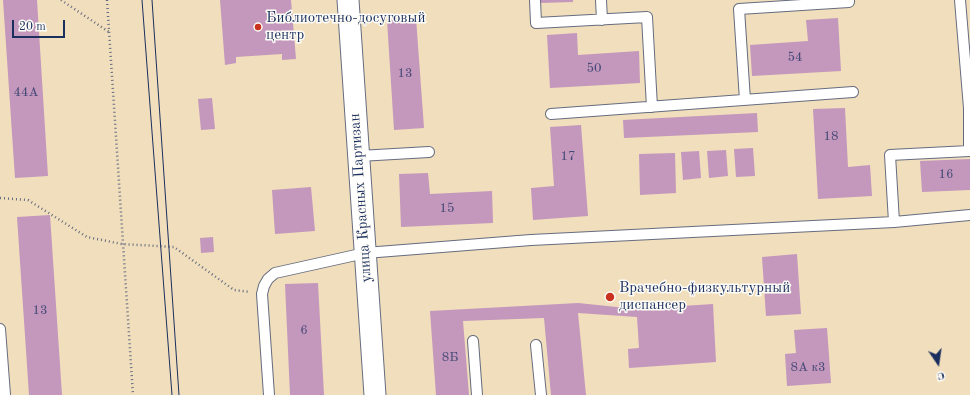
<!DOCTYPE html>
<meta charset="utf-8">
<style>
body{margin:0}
#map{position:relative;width:970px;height:395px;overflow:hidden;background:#f0debc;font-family:"Old Standard TT",serif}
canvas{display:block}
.north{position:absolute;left:918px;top:343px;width:40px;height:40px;-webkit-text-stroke:3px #fdfcf7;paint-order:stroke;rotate:167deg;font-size:11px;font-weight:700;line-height:16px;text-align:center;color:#1b2f5e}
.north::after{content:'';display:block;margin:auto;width:14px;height:18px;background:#1b2f5e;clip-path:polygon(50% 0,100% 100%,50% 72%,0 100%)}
.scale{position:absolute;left:12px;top:20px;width:53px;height:18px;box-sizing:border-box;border:2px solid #1b2f5e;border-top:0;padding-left:5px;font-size:12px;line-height:14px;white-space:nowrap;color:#1b2f5e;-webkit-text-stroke:3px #fdfcf7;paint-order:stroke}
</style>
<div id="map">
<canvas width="970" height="395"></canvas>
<div class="north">С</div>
<div class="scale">20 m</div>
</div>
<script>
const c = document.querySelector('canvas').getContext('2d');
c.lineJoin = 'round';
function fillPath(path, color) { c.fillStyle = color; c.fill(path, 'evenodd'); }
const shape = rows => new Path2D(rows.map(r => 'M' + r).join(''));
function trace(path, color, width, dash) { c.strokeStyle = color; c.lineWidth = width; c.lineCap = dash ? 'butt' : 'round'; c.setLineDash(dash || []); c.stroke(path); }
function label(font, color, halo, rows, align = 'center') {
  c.font = font + ' "Old Standard TT",serif'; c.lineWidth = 3; c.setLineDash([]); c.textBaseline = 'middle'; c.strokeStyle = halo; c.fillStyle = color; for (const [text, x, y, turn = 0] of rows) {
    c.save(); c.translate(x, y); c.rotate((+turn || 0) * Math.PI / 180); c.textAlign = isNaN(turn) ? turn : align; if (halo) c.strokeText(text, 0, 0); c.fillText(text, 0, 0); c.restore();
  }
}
fillPath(shape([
 [3,0,37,0,48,176,15,178],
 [220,0,291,0,296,59,282,60,282,54,236,57,236,63,225,65],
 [540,0,573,0,573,2,540,3],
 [416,18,424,128,394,130,387,20],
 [838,18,841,71,752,76,750,45,808,41,806,20],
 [577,33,578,55,639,51,640,83,550,88,547,35],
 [212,98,215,129,201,130,198,99],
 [845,108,848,167,870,165,872,196,818,199,813,109],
 [757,113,758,132,624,138,623,120],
 [581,125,588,216,533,220,531,188,554,186,550,127],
 [753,148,755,176,736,177,734,149],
 [726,150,728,176,709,178,707,151],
 [699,151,701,178,683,180,681,152],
 [675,153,676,193,640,195,639,154],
 [970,159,970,190,922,192,920,161],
 [428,173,430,194,492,191,493,223,401,227,399,174],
 [311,187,315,231,275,234,272,190],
 [50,215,62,395,29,395,17,217],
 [213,237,214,252,201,253,200,238],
 [797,254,801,314,766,316,762,257],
 [318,283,324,395,290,395,285,284],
 [578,303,636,309,713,304,716,362,629,368,628,349,639,348,637,317,578,313,586,395,551,395,544,318,463,321,469,395,436,395,430,311],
 [827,328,831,383,787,386,785,354,796,353,794,330]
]), '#c497bd');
const service = shape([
 [535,0,536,23,647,17,652,107],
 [601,0,602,20],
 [745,100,739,9,849,2,849,0],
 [551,114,853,92],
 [359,156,429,152],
 [894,222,890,155,969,151,969,108,960,0],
 [0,329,5,395],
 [473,341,477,395],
 [536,345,541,395],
 [269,395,262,294,264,286,268,279,275,273,365,253,531,240,894,222,970,215]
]);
const minor = shape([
 [348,0,375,395]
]);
trace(service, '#666c7f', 12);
trace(minor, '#666c7f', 23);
trace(shape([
 [61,0,109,32],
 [107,0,133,395],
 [0,198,28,200,87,237,122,244,174,247,234,290,250,292]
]), '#666c7f', 2.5, [1, 3]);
trace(service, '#fff', 10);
trace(minor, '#fff', 21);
trace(shape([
 [142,0,172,395],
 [152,0,179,395]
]), '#1b2f5e', 1);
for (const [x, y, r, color] of [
 [258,27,4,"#c8321e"],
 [610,297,5,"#c8321e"]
]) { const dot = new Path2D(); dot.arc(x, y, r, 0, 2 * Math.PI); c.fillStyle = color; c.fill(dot); trace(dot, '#fdfcf7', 1.5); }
label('13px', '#454976', null, [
 ["54",795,58],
 ["50",594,69],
 ["13",405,74],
 ["44А",26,93],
 ["18",831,137],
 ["17",568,157],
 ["16",946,175],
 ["15",447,209],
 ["13",40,311],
 ["6",304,331],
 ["8Б",450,358],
 ["8А к3",808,368]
]);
label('15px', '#1b2f5e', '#fdfcf7', [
 ["Библиотечно-досуговый",266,18],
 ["центр",266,35],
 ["Врачебно-физкультурный",619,288],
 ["диспансер",619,305]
], 'left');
label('15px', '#1b2f5e', '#fdfcf7', [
 ["улица Красных Партизан",361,198,-94]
]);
</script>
